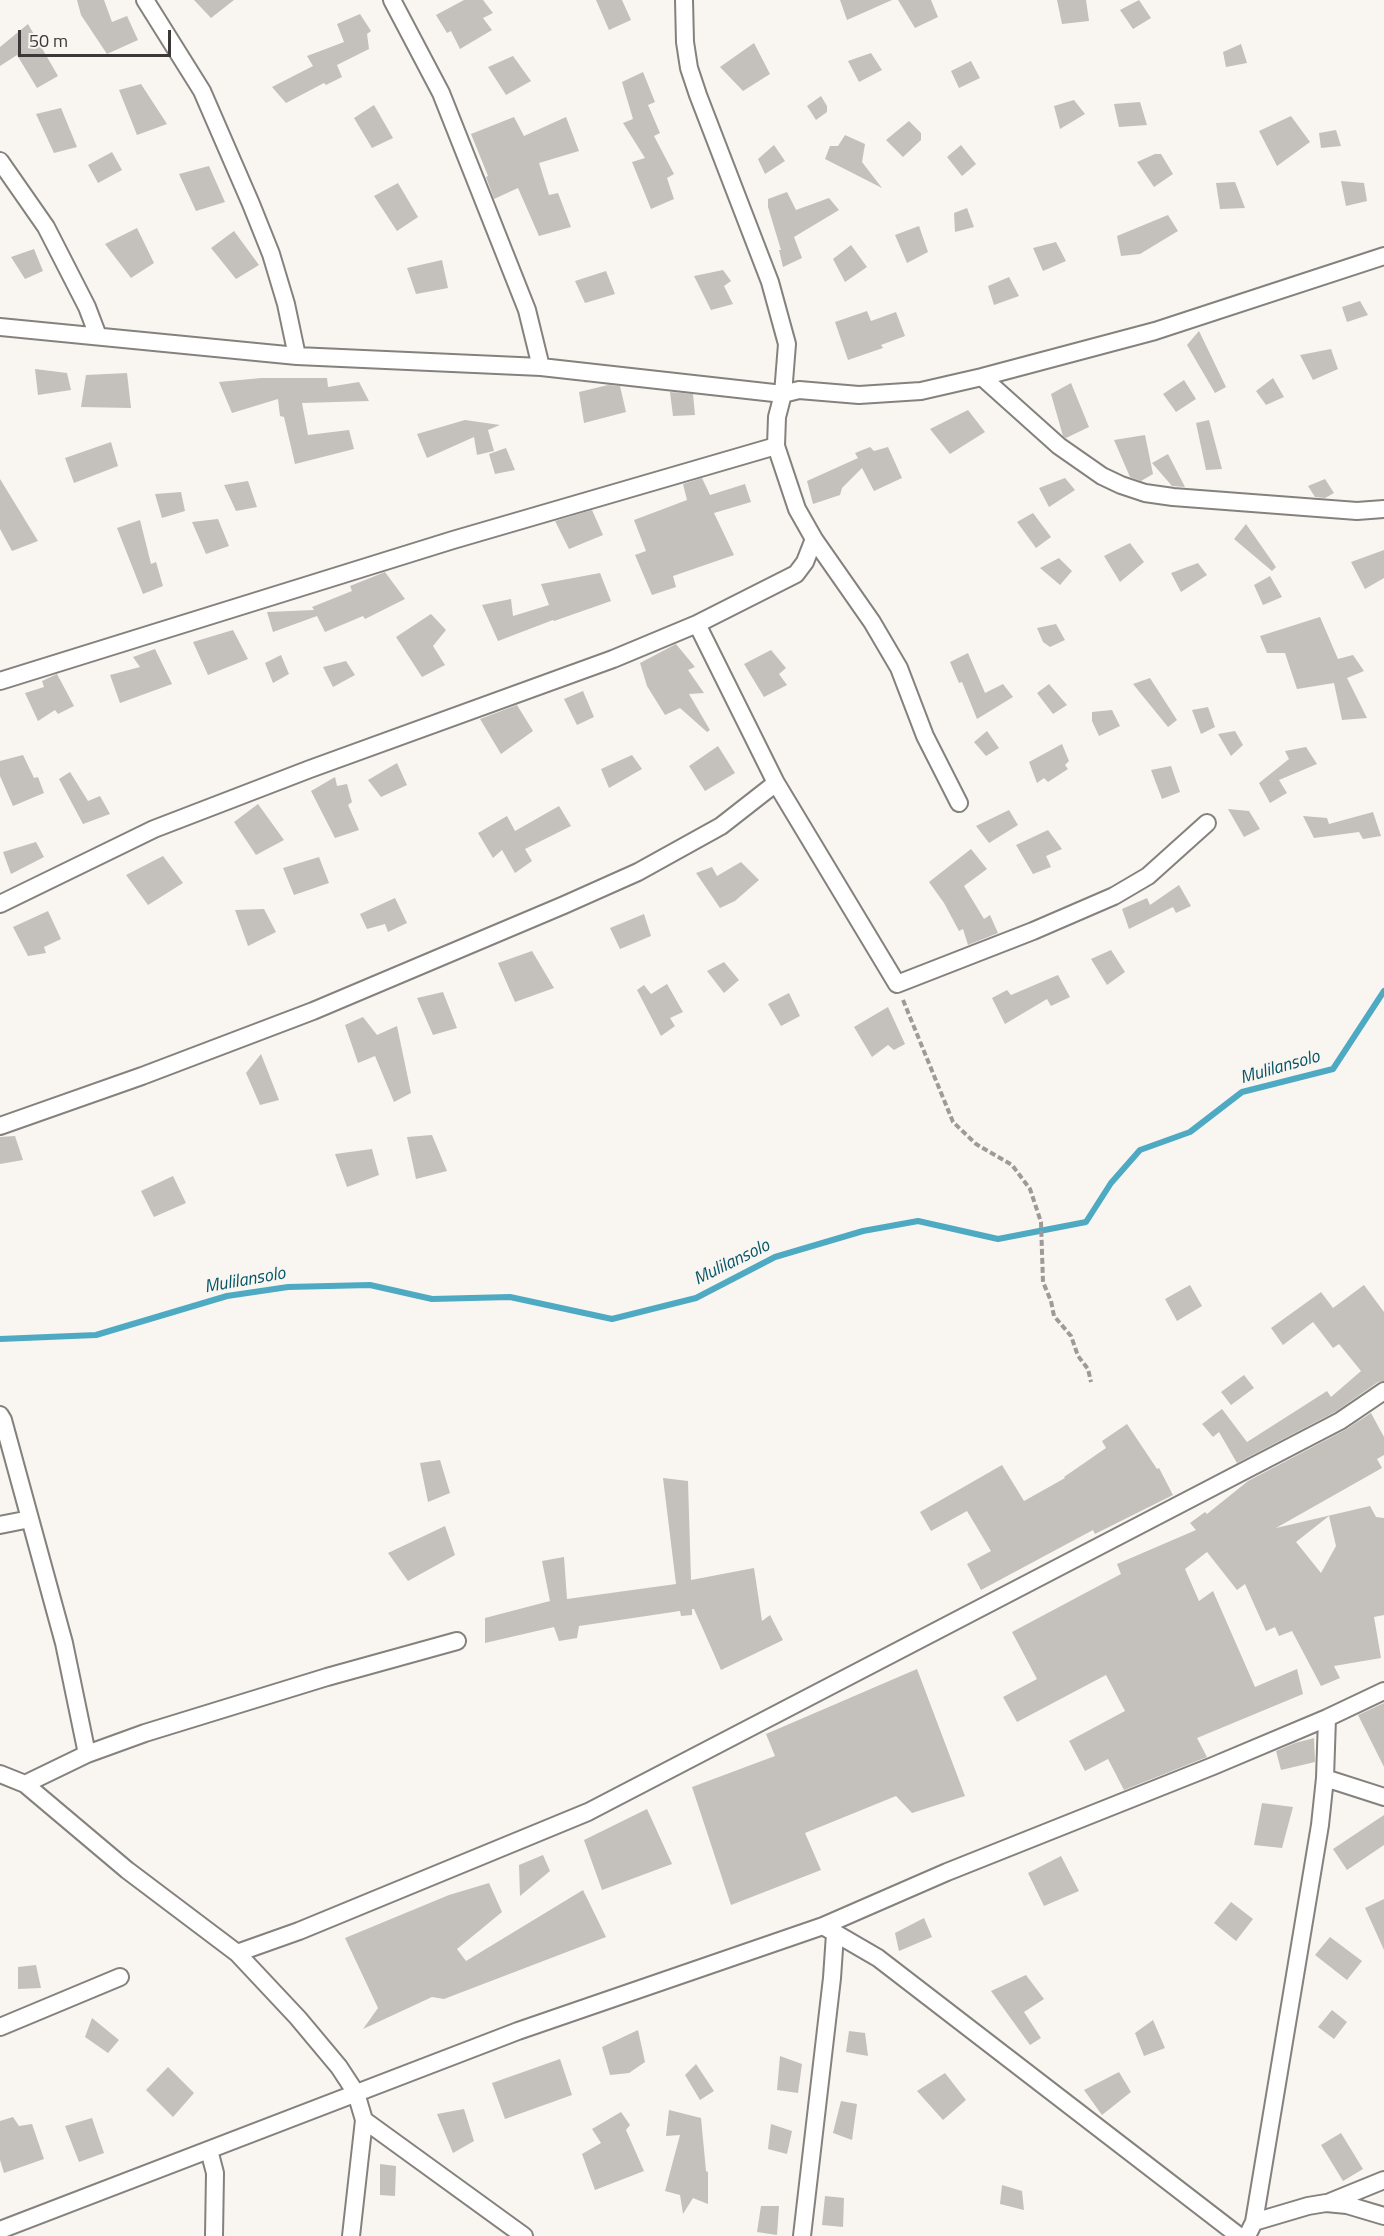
<!DOCTYPE html>
<style>
body{margin:0}
#map{position:relative;width:1384px;height:2236px;overflow:hidden;background:#f9f5f0;font-family:"Titillium Web",sans-serif}
canvas{display:block}
.scale{position:absolute;left:18px;top:30px;width:153px;height:27px;box-sizing:border-box;border:3px solid #3a3937;border-top:0;padding-left:8px;font-size:18px;line-height:21px;white-space:nowrap;color:#3a3937;-webkit-text-stroke:4px #f9f5f0;paint-order:stroke}
</style>
<div id="map">
<canvas width="1384" height="2236"></canvas>
<div class="scale">50 m</div>
</div>
<script>
const c = document.querySelector('canvas').getContext('2d');
c.lineJoin = 'round';
const shape = rows => new Path2D(rows.map(r => 'M' + r).join(''));
function trace(path, color, width, dash) { c.strokeStyle = color; c.lineWidth = width; c.lineCap = dash ? 'butt' : 'round'; c.setLineDash(dash || []); c.stroke(path); }
function fillPath(path, color) { c.fillStyle = color; c.fill(path, 'evenodd'); }
function label(font, color, halo, rows, align = 'center') {
  c.font = font + ' "Titillium Web",sans-serif'; c.lineWidth = 4.5; c.setLineDash([]); c.textBaseline = 'middle'; c.strokeStyle = halo; c.fillStyle = color; for (const [text, x, y, turn = 0] of rows) {
    c.save(); c.translate(x, y); c.rotate((+turn || 0) * Math.PI / 180); c.textAlign = isNaN(turn) ? turn : align; if (halo) c.strokeText(text, 0, 0); c.fillText(text, 0, 0); c.restore();
  }
}
trace(shape([
 [0,1339,96,1335,227,1296,288,1287,370,1285,432,1299,510,1297,612,1319,696,1298,775,1257,863,1231,918,1221,998,1239,1086,1222,1111,1183,1140,1150,1190,1132,1242,1092,1333,1069,1384,991]
]), '#4eaac2', 6);
fillPath(shape([
 [77,0,104,0,112,22,127,16,138,40,107,54,81,15],
 [194,0,234,0,211,18],
 [464,0,483,0,493,13,483,18,492,30,460,49,451,31,447,33,436,15],
 [596,0,622,0,631,20,609,30],
 [840,0,892,0,847,20],
 [898,0,931,0,938,17,915,28],
 [1057,0,1086,0,1089,21,1062,24],
 [1139,0,1151,18,1133,29,1120,10],
 [360,14,371,31,367,34,369,49,337,65,342,77,326,85,324,83,286,103,272,87,313,66,307,56,344,42,337,24],
 [28,24,58,76,37,88,17,55,0,66,0,47],
 [754,43,770,74,743,91,720,67],
 [1241,44,1247,63,1226,67,1223,52],
 [871,53,882,70,859,82,848,61],
 [513,56,531,81,506,95,488,67],
 [971,61,980,78,959,88,951,71],
 [643,72,655,102,648,105,660,133,654,136,674,174,667,178,674,199,651,209,632,162,645,158,623,123,633,119,622,82],
 [141,84,167,124,137,135,119,90],
 [821,96,827,106,827,112,816,120,807,106],
 [1074,100,1085,114,1060,129,1054,106],
 [1140,102,1147,125,1119,127,1114,104],
 [374,105,393,138,372,148,354,118],
 [61,108,77,147,54,153,36,114],
 [1291,116,1310,142,1277,166,1259,131],
 [514,117,524,136,566,117,579,151,539,163,549,195,558,193,571,227,539,236,518,188,494,199,486,177,488,176,471,134],
 [909,121,921,133,921,140,903,157,886,140],
 [1336,130,1341,146,1321,148,1319,133],
 [845,135,865,144,862,162,882,188,825,159,830,146,838,146],
 [774,145,785,161,765,174,758,159],
 [961,145,976,164,962,176,947,157],
 [112,152,122,170,98,183,88,165],
 [1155,154,1161,154,1173,174,1154,187,1137,162],
 [209,166,225,202,196,211,179,174],
 [1341,181,1364,183,1367,201,1346,206],
 [1235,182,1245,208,1220,209,1216,183],
 [398,183,418,217,397,231,374,196],
 [787,192,796,210,829,198,839,210,794,237,802,258,783,267,779,250,781,250,768,207,768,199],
 [967,208,974,227,955,232,954,213],
 [1168,215,1178,231,1140,254,1121,256,1117,236],
 [919,226,928,252,907,263,895,235],
 [137,228,154,263,131,278,105,244],
 [234,231,259,265,236,279,211,248],
 [1056,242,1066,261,1043,271,1033,248],
 [851,245,867,267,845,282,833,259],
 [34,249,43,271,25,279,11,257],
 [442,260,448,288,416,294,407,268],
 [723,270,731,281,724,286,733,304,711,310,694,276],
 [606,271,615,294,585,303,575,281],
 [1009,277,1019,296,994,305,988,286],
 [1360,301,1368,315,1347,322,1342,307],
 [867,311,871,321,896,312,905,336,881,345,883,348,848,360,835,322],
 [1199,331,1226,387,1215,393,1187,345],
 [1331,349,1338,369,1313,380,1300,355],
 [35,369,67,373,71,390,38,395],
 [127,373,131,408,81,407,86,375],
 [261,378,327,378,328,387,359,382,369,401,302,403,308,435,349,430,354,449,295,464,284,417,280,416,278,399,232,413,219,382],
 [1273,378,1284,397,1266,405,1256,391],
 [1184,380,1196,399,1176,412,1163,394],
 [1071,383,1089,427,1066,438,1063,436,1051,394],
 [608,385,620,386,626,412,584,423,579,392],
 [670,392,693,394,695,415,673,416],
 [968,410,985,432,950,454,930,429],
 [465,420,500,425,488,430,494,451,477,455,474,437,427,458,417,434],
 [1209,420,1222,469,1206,470,1196,423],
 [1145,435,1153,474,1141,481,1130,477,1114,440],
 [111,442,118,466,74,483,65,458],
 [870,447,874,451,888,447,902,478,874,491,862,468,842,488,840,495,813,504,807,481,858,458,855,453],
 [506,448,515,470,495,474,489,454],
 [1168,454,1185,487,1172,486,1152,463],
 [702,478,710,495,745,484,751,502,714,513,734,555,673,576,676,587,652,595,635,555,646,551,634,520,687,500,683,484],
 [1065,478,1075,490,1049,507,1039,488],
 [0,479,38,541,12,551,0,529],
 [1325,479,1334,493,1325,498,1315,497,1308,486],
 [248,481,257,507,236,511,224,485],
 [181,492,185,511,162,518,155,494],
 [592,510,603,535,569,549,555,521],
 [1033,513,1051,537,1036,548,1017,522],
 [218,519,229,546,206,554,192,522],
 [140,520,151,564,156,562,163,586,143,594,117,528],
 [1246,524,1276,567,1272,571,1234,539],
 [1130,543,1144,562,1120,582,1104,556],
 [1384,550,1384,578,1365,589,1351,562],
 [1059,558,1072,571,1060,585,1040,568],
 [1198,563,1207,575,1181,592,1171,573],
 [385,572,405,599,365,619,363,616,325,632,317,616,273,632,267,612,314,610,312,607,352,591,350,586],
 [600,573,611,601,554,621,553,620,498,641,482,605,511,599,513,616,549,605,541,584],
 [1270,576,1282,597,1263,605,1254,585],
 [431,614,446,630,433,646,445,665,422,677,396,637],
 [1320,617,1338,659,1353,655,1364,671,1347,678,1367,718,1342,720,1334,683,1297,689,1285,653,1267,653,1260,636],
 [1056,624,1065,640,1050,647,1043,642,1037,628],
 [233,630,248,659,208,675,193,642],
 [676,644,695,667,688,670,704,693,689,694,710,730,707,732,680,708,665,715,647,686,640,663],
 [155,649,172,684,120,703,110,675,140,667,133,657],
 [771,650,786,668,779,674,787,685,764,697,744,664],
 [968,653,985,693,1003,684,1013,697,977,719,962,682,959,683,950,662],
 [281,655,289,674,273,683,265,663],
 [346,661,355,675,333,687,323,667],
 [57,674,74,706,58,714,55,710,38,721,25,693,44,687,42,681],
 [1150,678,1177,720,1168,727,1133,684],
 [1049,684,1067,705,1053,714,1037,693],
 [583,691,594,717,577,725,564,699],
 [517,705,533,731,501,754,480,719],
 [1208,707,1215,727,1201,734,1192,710],
 [1112,710,1120,726,1099,736,1092,721,1092,712],
 [987,731,999,748,986,756,974,742],
 [1235,731,1243,745,1231,756,1218,734],
 [1062,744,1069,761,1065,765,1068,769,1048,782,1044,778,1037,783,1029,762],
 [718,746,735,773,705,791,689,766],
 [1306,747,1317,764,1279,780,1287,793,1270,803,1259,783,1289,759,1285,751],
 [23,755,34,778,38,777,44,793,13,806,0,776,0,761],
 [632,755,642,769,609,788,601,769],
 [397,763,407,785,381,797,368,780],
 [1171,766,1180,792,1162,799,1151,770],
 [70,772,88,801,100,796,110,814,83,824,59,779],
 [335,777,337,786,347,784,352,802,348,805,359,830,335,838,311,791],
 [258,804,284,840,256,855,234,822],
 [559,806,571,826,525,849,532,861,515,873,502,850,493,858,478,833,507,816,515,831],
 [1228,809,1249,811,1260,829,1244,837],
 [1009,810,1018,825,989,843,976,826],
 [1373,812,1381,836,1363,839,1359,832,1314,838,1303,816,1327,818,1329,824],
 [1048,830,1062,849,1046,856,1051,867,1033,874,1016,845],
 [36,842,44,857,11,874,3,852],
 [971,849,987,869,964,886,984,919,990,915,998,933,968,945,963,929,959,931,944,903,929,882],
 [163,856,183,883,148,905,126,875],
 [319,857,329,883,294,895,283,868],
 [741,862,759,880,735,901,720,908,696,873,712,867,717,876],
 [1179,885,1191,906,1176,913,1173,907,1129,929,1122,909,1147,898,1150,905],
 [395,898,407,923,388,932,385,924,367,929,360,914],
 [264,909,276,932,248,946,235,910],
 [48,911,61,939,44,947,46,953,28,956,13,927],
 [644,914,651,936,620,949,610,928],
 [1111,950,1125,972,1107,985,1091,959],
 [532,951,554,988,515,1002,498,963],
 [724,962,739,980,724,993,707,971],
 [1058,975,1070,997,1051,1006,1047,999,1005,1024,992,998,1007,990,1011,995],
 [667,984,683,1012,670,1018,675,1026,661,1036,637,990,644,985,651,994],
 [443,992,457,1028,433,1035,417,998],
 [789,993,800,1016,781,1026,768,1004],
 [888,1007,905,1044,894,1050,888,1045,872,1057,854,1027],
 [363,1017,377,1035,397,1026,411,1093,394,1102,375,1056,358,1063,345,1025],
 [261,1054,279,1100,260,1105,246,1073],
 [432,1135,447,1171,416,1179,407,1137],
 [15,1136,23,1160,0,1164,0,1137],
 [372,1149,379,1175,347,1187,335,1154],
 [173,1176,186,1203,154,1217,141,1191],
 [1190,1285,1202,1306,1177,1321,1165,1299],
 [1364,1285,1384,1312,1384,1381,1378,1382,1335,1412,1237,1463,1219,1432,1213,1437,1202,1424,1222,1409,1247,1442,1327,1391,1331,1397,1361,1371,1339,1344,1333,1348,1313,1322,1283,1345,1271,1328,1321,1292,1333,1308],
 [1244,1375,1254,1388,1231,1405,1221,1392],
 [1371,1413,1384,1437,1384,1455,1377,1459,1382,1468,1276,1528,1370,1506,1376,1517,1384,1518,1384,1615,1374,1617,1381,1658,1334,1666,1340,1678,1321,1686,1292,1631,1279,1636,1275,1627,1266,1631,1245,1584,1237,1590,1207,1552,1185,1569,1199,1601,1213,1591,1255,1687,1297,1669,1303,1694,1197,1738,1207,1757,1124,1790,1108,1759,1085,1771,1069,1741,1125,1711,1106,1675,1017,1722,1003,1697,1037,1679,1012,1632,1121,1574,1117,1564,1196,1530,1190,1523,1205,1512,1207,1514,1248,1481,1345,1430],
 [1329,1516,1336,1546,1321,1573,1296,1542],
 [1127,1424,1157,1469,1159,1468,1173,1495,1095,1534,1093,1530,981,1590,967,1564,991,1551,967,1511,931,1531,920,1512,1002,1465,1024,1501,1065,1478,1064,1477,1106,1448,1102,1441],
 [440,1460,450,1493,428,1502,420,1463],
 [663,1478,688,1481,691,1580,754,1568,762,1621,770,1615,783,1640,721,1670,694,1609,692,1609,692,1615,681,1616,680,1611,579,1626,577,1638,559,1641,554,1627,485,1643,485,1618,550,1601,542,1561,564,1557,567,1599,676,1584],
 [445,1526,455,1555,408,1581,388,1553],
 [917,1669,965,1796,912,1813,896,1796,805,1833,821,1870,731,1905,692,1787,775,1756,766,1734],
 [1384,1703,1384,1767,1358,1715],
 [1314,1738,1315,1762,1281,1770,1276,1751,1295,1743],
 [1262,1803,1293,1807,1282,1848,1254,1845],
 [647,1809,672,1864,602,1890,584,1840],
 [1384,1815,1384,1845,1347,1870,1333,1849],
 [543,1855,550,1871,520,1896,519,1865],
 [1061,1856,1079,1891,1044,1906,1028,1873],
 [489,1883,502,1912,457,1949,466,1961,583,1890,606,1937,444,1999,432,1997,363,2029,378,2008,345,1938,449,1895],
 [1384,1899,1384,1950,1365,1908],
 [1231,1902,1253,1919,1236,1941,1214,1923],
 [924,1918,932,1937,899,1951,895,1933],
 [1330,1937,1362,1961,1347,1980,1315,1955],
 [36,1965,41,1988,18,1989,18,1967],
 [1026,1975,1044,1999,1024,2012,1041,2038,1030,2045,991,1991],
 [1332,2010,1347,2022,1334,2039,1318,2027],
 [92,2018,119,2040,108,2053,85,2037],
 [1153,2020,1165,2048,1144,2056,1135,2033],
 [638,2030,645,2062,629,2073,610,2075,602,2047],
 [849,2031,865,2033,868,2056,846,2052],
 [780,2056,802,2064,798,2093,777,2090],
 [560,2059,572,2095,505,2119,492,2083],
 [696,2064,714,2091,700,2100,685,2075],
 [168,2067,194,2093,173,2117,146,2090],
 [1119,2072,1131,2092,1102,2115,1084,2090],
 [945,2073,966,2100,943,2120,917,2091],
 [841,2101,857,2104,852,2140,833,2133],
 [464,2109,474,2141,453,2153,437,2114],
 [669,2110,701,2118,706,2171,708,2172,708,2204,693,2198,683,2214,680,2195,665,2191,680,2135,666,2136],
 [621,2112,630,2125,626,2130,644,2171,595,2190,582,2154,601,2143,592,2129],
 [13,2117,19,2126,32,2124,44,2159,4,2173,0,2160,0,2121],
 [92,2118,104,2153,79,2162,65,2126],
 [771,2124,792,2131,787,2154,768,2149],
 [1341,2133,1363,2169,1343,2181,1321,2145],
 [380,2164,396,2166,395,2196,380,2195],
 [1002,2185,1022,2191,1024,2210,1000,2204],
 [825,2196,844,2198,843,2227,822,2225],
 [761,2206,779,2206,777,2235,757,2232]
]), '#c4c0bc');
const minor = shape([
 [145,0,202,91,251,204,271,254,286,304,297,356],
 [392,0,441,93,527,310,541,367],
 [684,0,685,42,689,68,698,95,770,282,787,344,783,394,777,417,776,446,797,509,814,539,805,562,796,574,697,624,776,783,897,984,1033,931,1114,896,1148,876,1207,823],
 [0,161,46,227,87,307,98,336],
 [0,327,297,356,541,367,783,394,799,390,859,395,921,391,982,377,1155,331,1384,256],
 [982,377,1059,446,1102,476,1121,485,1145,493,1173,497,1357,511,1384,509],
 [814,539,872,622,899,668,925,736,959,803],
 [0,681,453,540,776,446],
 [0,904,154,829,310,769,613,659,697,624],
 [0,1126,142,1076,313,1011,564,905,638,872,721,826,776,783],
 [0,1415,3,1420,64,1643,87,1754],
 [0,1525,30,1519],
 [0,1774,25,1784,127,1870,237,1953,298,2018,339,2067,356,2093,364,2120,524,2236],
 [1325,1778,1384,1797],
 [25,1784,87,1754,145,1733,327,1677,457,1641],
 [823,1926,878,1958,1239,2236],
 [237,1953,299,1931,588,1812,1340,1421,1384,1391],
 [0,2027,120,1977],
 [209,2150,215,2173,214,2236],
 [1330,2202,1384,2180],
 [1254,2222,1308,2206,1326,2203,1347,2205,1384,2216],
 [0,2230,518,2031,823,1926,947,1872,1213,1766,1327,1718,1384,1691],
 [351,2236,364,2120],
 [802,2236,832,1978,835,1934],
 [1247,2236,1254,2222,1320,1825,1325,1778,1327,1718]
]);
trace(minor, '#85817d', 20);
trace(shape([
 [903,1000,953,1122,976,1144,1012,1165,1030,1189,1041,1222,1043,1282,1051,1301,1054,1316,1071,1336,1078,1356,1088,1369,1091,1382]
]), '#9d9a97', 4, [6, 3]);
trace(minor, '#fff', 16);
label('italic 18px', '#045668', '#f9f5f0', [
 ["Mulilansolo",1280,1068,-16],
 ["Mulilansolo",732,1263,-26],
 ["Mulilansolo",245,1281,-10]
]);
</script>
